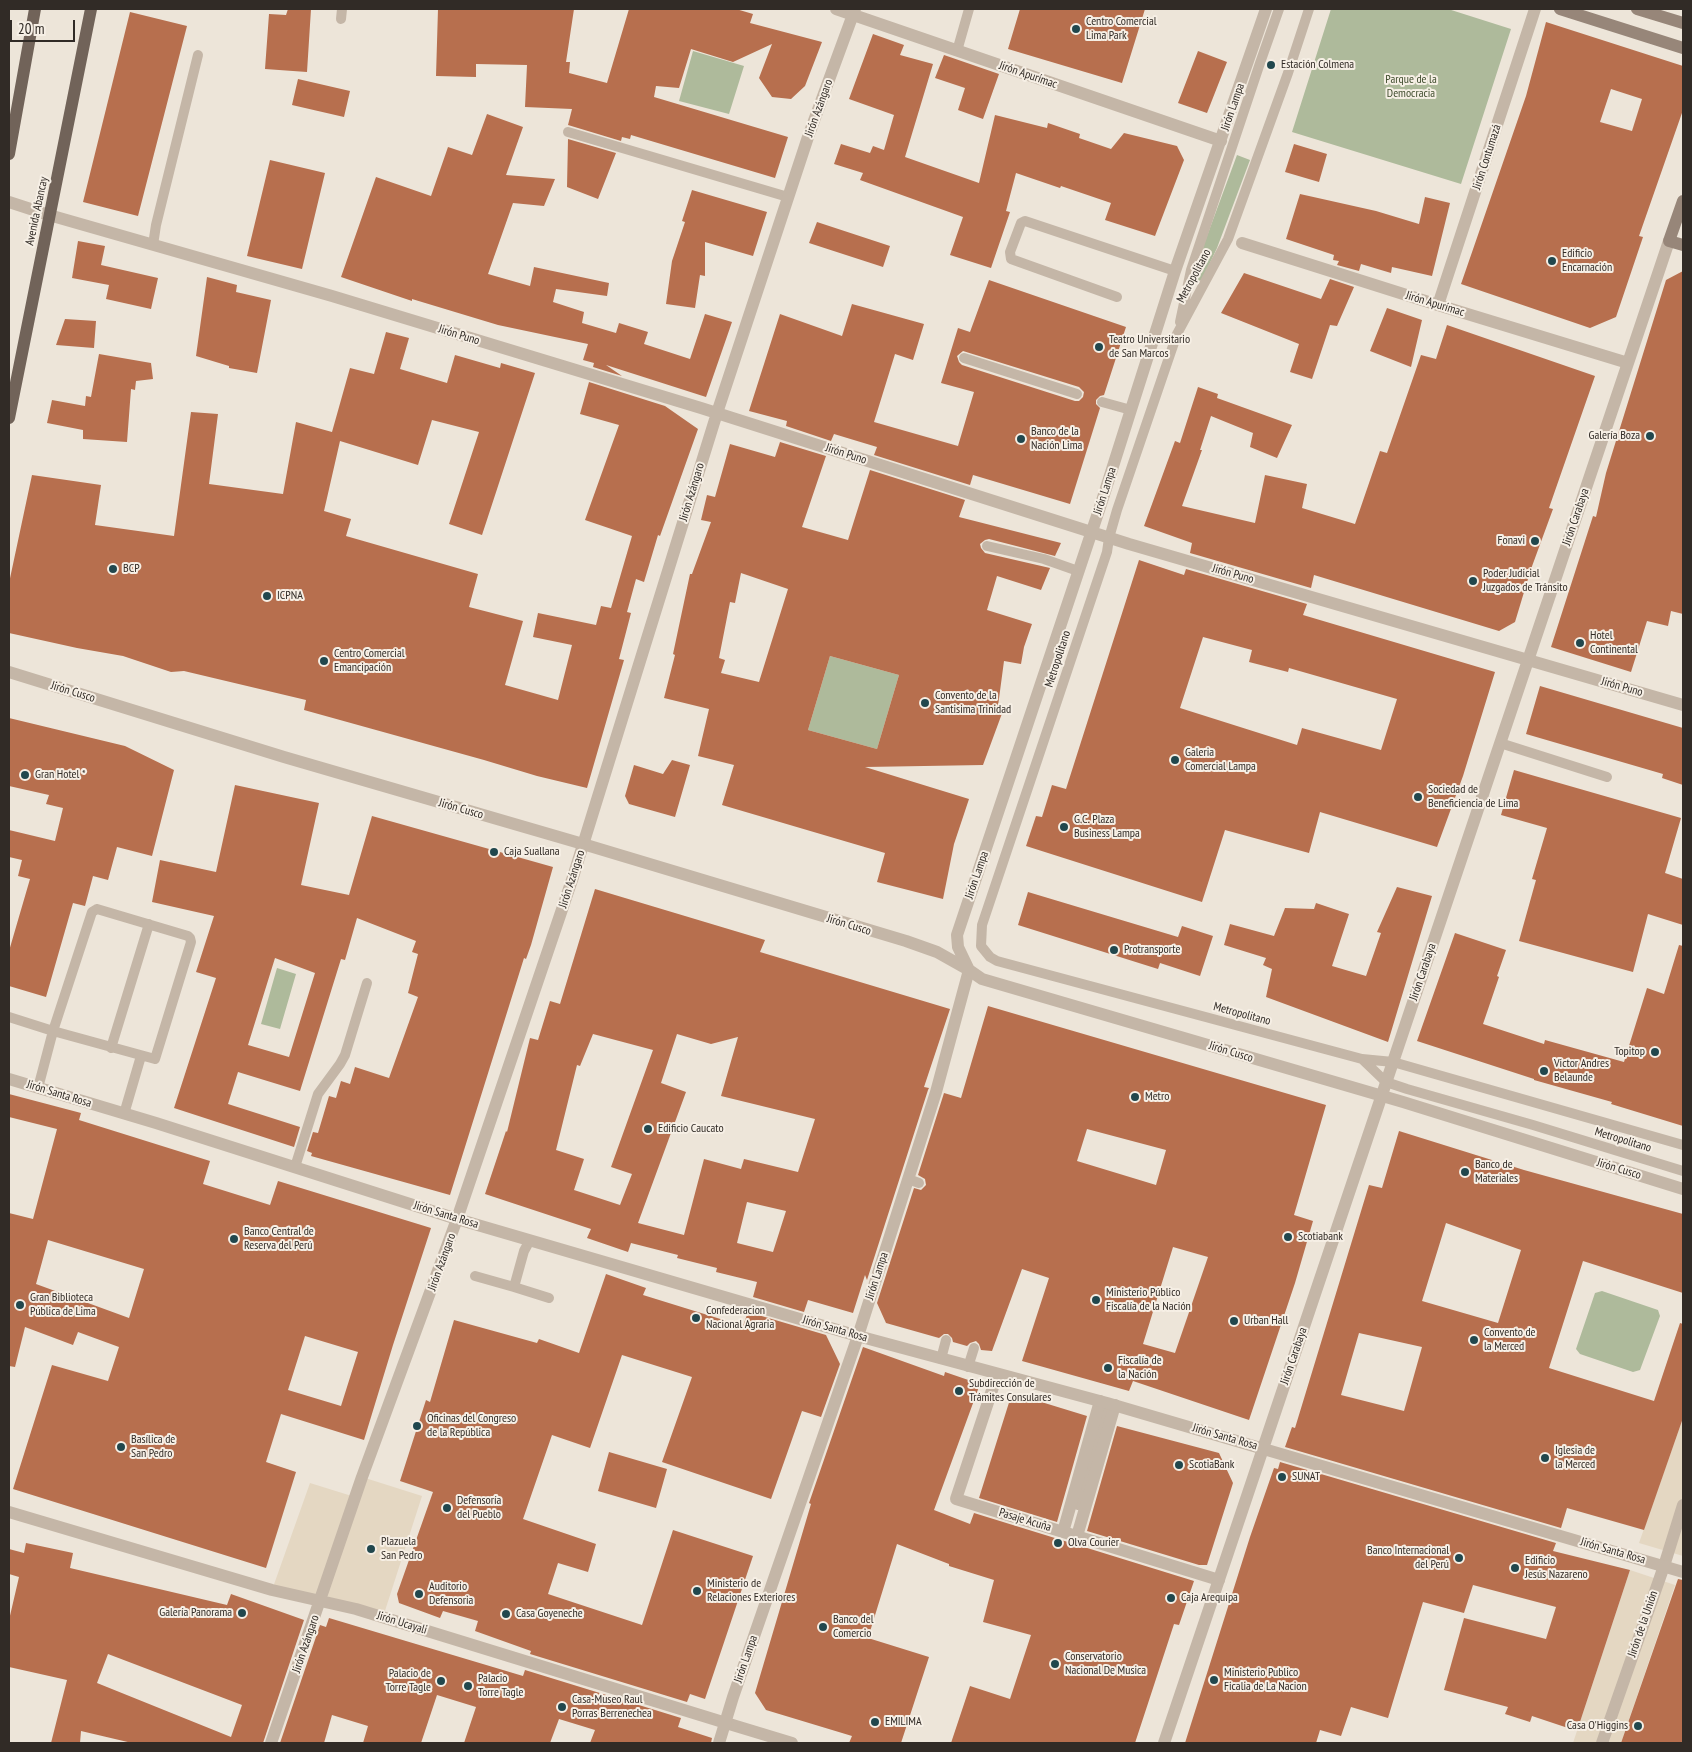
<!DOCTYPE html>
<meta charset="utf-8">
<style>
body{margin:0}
#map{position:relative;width:1692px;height:1752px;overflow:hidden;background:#ede5d9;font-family:"PT Sans Narrow",sans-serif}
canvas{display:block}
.frame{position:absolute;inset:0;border:10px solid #312b26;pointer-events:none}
.scale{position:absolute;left:10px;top:20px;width:65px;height:22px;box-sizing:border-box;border:2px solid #312b26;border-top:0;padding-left:6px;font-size:15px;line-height:18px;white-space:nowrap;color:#312b26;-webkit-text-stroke:4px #f6efe5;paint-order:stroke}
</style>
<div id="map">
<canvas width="1692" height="1752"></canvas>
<div class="frame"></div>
<div class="scale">20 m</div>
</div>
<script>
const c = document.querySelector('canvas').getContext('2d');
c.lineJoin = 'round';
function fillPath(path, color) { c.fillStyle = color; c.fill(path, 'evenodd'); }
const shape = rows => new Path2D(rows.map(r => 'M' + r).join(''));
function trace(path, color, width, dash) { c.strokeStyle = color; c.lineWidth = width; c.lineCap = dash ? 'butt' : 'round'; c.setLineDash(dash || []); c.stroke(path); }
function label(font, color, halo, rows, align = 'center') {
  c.font = font + ' "PT Sans Narrow",sans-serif'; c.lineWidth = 4; c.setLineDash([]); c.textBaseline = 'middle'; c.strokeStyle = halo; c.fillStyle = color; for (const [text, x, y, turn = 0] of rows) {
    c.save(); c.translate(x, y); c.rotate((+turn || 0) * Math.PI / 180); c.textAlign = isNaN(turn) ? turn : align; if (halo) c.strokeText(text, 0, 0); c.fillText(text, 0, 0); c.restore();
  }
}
fillPath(shape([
 [1331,9,1448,9,1511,29,1461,184,1292,132],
 [693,51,744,66,729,114,679,101],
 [1237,155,1250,160,1217,248,1202,280,1198,281,1196,277,1204,244],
 [830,656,899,675,877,749,808,730],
 [277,968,296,974,280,1029,261,1024],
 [1602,1291,1658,1310,1660,1316,1640,1370,1633,1372,1580,1354,1576,1349,1595,1293]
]), '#aeba9b');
fillPath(shape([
 [1683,1418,1683,1556,1639,1543],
 [362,1477,422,1496,383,1617,272,1590,310,1483,355,1497],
 [1630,1570,1675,1585,1621,1743,1573,1743]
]), '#e4d7c2');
fillPath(shape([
 [288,9,311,9,307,72,265,69,269,14,286,15],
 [438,9,574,9,566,62,570,62,569,73,607,83,629,9,736,9,753,14,750,23,822,42,805,86,791,99,772,97,759,78,772,44,733,62,691,49,679,88,656,86,654,97,788,137,775,178,631,135,630,139,622,137,621,141,568,125,572,109,525,107,527,65,476,64,476,77,436,76],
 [1020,9,1145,9,1122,83,1008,49],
 [130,12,187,26,138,216,83,202],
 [1546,22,1683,66,1683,110,1639,236,1643,237,1616,317,1590,328,1461,284,1526,96],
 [1611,89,1642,99,1632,131,1600,122],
 [873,34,904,45,900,55,933,64,905,157,979,183,995,115,1047,128,1048,123,1080,134,1079,138,1111,149,1124,133,1177,146,1184,160,1155,236,1105,220,1111,203,1061,186,1060,188,1016,173,1006,211,1010,212,991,268,950,255,963,217,860,180,863,173,834,164,841,144,870,153,873,146,884,150,894,115,849,99],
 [1198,51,1227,62,1207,113,1178,103],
 [944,55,999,74,983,119,958,110,965,88,935,78],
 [298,79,350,91,344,117,292,105],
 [487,114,523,127,506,175,555,179,544,206,513,203,488,274,530,286,534,267,609,283,607,296,556,289,553,302,584,312,582,323,616,333,619,323,648,332,644,344,690,359,705,314,732,322,706,397,606,365,622,376,593,367,594,363,583,360,588,344,498,325,412,299,412,301,341,277,376,177,431,196,448,147,472,155],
 [568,139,616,153,598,199,567,187],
 [1294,144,1327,154,1319,182,1285,172],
 [270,160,325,173,302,269,247,256],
 [692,190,767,212,753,256,705,242,705,276,700,275,695,308,666,304,672,261,685,222,682,221],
 [1300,194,1376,211,1419,224,1425,197,1450,203,1432,276,1392,267,1391,273,1361,264,1359,271,1337,265,1339,261,1333,260,1334,255,1286,239],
 [817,222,890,246,883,267,809,243],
 [78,241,105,246,101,265,158,278,151,309,106,299,109,285,72,278],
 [1683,271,1683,614,1671,611,1668,626,1647,621,1631,672,1551,647,1593,516,1596,517,1606,473,1666,280],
 [1244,273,1321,299,1330,279,1354,287,1337,326,1330,325,1312,379,1290,372,1299,344,1221,313],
 [207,277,237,285,236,292,271,300,257,373,229,368,229,366,196,356],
 [989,280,1126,327,1104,395,1100,396,1096,400,1096,404,1100,408,1070,504,973,475,970,485,874,455,877,447,834,434,831,441,786,426,787,421,749,411,780,314,842,336,852,304,924,324,913,360,895,354,874,422,958,446,974,392,941,383,958,328,970,332],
 [963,351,1079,387,1084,392,1083,397,1079,401,1075,401,962,365,959,362,957,356],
 [1387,308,1422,320,1411,367,1370,351],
 [65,319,96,321,94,348,56,345],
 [1447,325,1595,376,1549,508,1553,509,1531,569,1515,622,1499,631,1314,575,1311,588,1190,553,1192,543,1144,526,1175,441,1180,443,1198,387,1218,394,1217,398,1292,425,1277,458,1250,447,1253,433,1211,416,1200,450,1202,450,1182,506,1255,523,1265,475,1307,484,1302,508,1355,524,1380,451,1387,453,1421,355,1436,359],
 [386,332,409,338,400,369,447,383,455,355,500,368,501,363,535,373,482,535,449,524,479,432,432,420,418,465,340,441,324,511,351,519,346,536,478,574,469,607,523,621,505,685,558,700,572,645,533,637,538,613,596,625,601,606,611,608,632,536,585,520,619,425,580,414,589,382,665,406,698,429,660,536,658,535,644,582,636,579,627,612,631,613,619,659,624,660,587,788,537,776,484,760,304,710,306,700,184,671,171,672,123,656,77,648,9,633,9,583,32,475,101,485,95,525,174,536,191,412,218,414,209,484,283,494,296,422,332,432,350,368,374,374],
 [99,354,151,363,153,379,136,381,135,390,131,389,127,442,83,439,83,430,47,423,52,400,85,406,86,396,91,397],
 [780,442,826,456,802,527,848,540,870,470,965,500,959,517,1061,543,1055,556,989,539,985,540,980,544,981,548,985,553,1050,568,1041,590,997,576,987,610,1032,624,1024,647,1021,664,1004,661,998,706,1004,708,983,765,865,767,969,799,954,844,943,899,877,882,885,853,722,805,734,765,698,756,709,709,664,698,675,655,673,654,690,574,692,574,711,522,701,520,707,495,715,497,730,444,775,457],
 [741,573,788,589,759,682,721,673,725,660,719,658,730,602,735,603],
 [830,656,899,675,877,749,808,730],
 [1139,560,1184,575,1186,569,1307,604,1303,615,1495,672,1463,776,1437,847,1320,812,1309,853,1225,830,1202,902,1026,846,1036,816,1042,817,1052,785,1066,789],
 [1203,637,1252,650,1249,662,1288,672,1289,668,1397,699,1381,750,1302,728,1297,745,1180,708],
 [1540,686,1683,728,1683,785,1662,778,1663,774,1526,734],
 [9,718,125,746,174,770,152,856,117,847,108,880,93,876,85,906,73,903,46,997,9,986,9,951,30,879,18,876,22,860,9,857,9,830,55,841,63,808,46,804,49,795,9,786],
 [672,760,690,765,675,817,629,804,625,796,634,765,663,774],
 [1514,770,1681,818,1665,873,1683,879,1683,925,1648,914,1633,972,1519,941,1536,880,1532,879,1547,828,1501,815],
 [235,785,319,803,301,885,349,895,372,816,553,867,531,945,526,959,524,958,450,1195,311,1156,312,1153,307,1151,313,1132,318,1133,329,1096,336,1098,341,1081,350,1084,355,1067,389,1078,418,997,408,993,418,954,412,952,416,941,357,918,345,960,341,959,300,1091,238,1072,228,1104,300,1127,294,1147,174,1108,216,978,196,972,214,916,152,902,160,860,216,872],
 [275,958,315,973,289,1057,248,1045],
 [1397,887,1432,896,1388,1042,1266,997,1272,969,1263,965,1266,958,1224,945,1230,924,1274,936,1285,908,1314,909,1316,903,1349,914,1332,966,1366,976,1381,933,1377,932],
 [595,889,765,940,760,952,950,1009,924,1087,929,1088,928,1090,867,1280,865,1275,853,1313,808,1300,804,1312,753,1297,757,1282,716,1272,717,1268,677,1258,678,1255,631,1243,628,1252,587,1238,591,1229,485,1194,506,1131,507,1132,530,1038,538,1040,550,1001,560,1004],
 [593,1034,653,1050,611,1167,632,1174,620,1205,574,1190,584,1159,556,1150,577,1065,580,1066],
 [677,1034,711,1044,738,1037,721,1096,815,1119,798,1172,744,1159,741,1169,704,1159,684,1235,638,1223,686,1092,661,1083],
 [747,1202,786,1211,773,1252,737,1243],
 [1028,892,1178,937,1182,926,1213,936,1200,976,1160,963,1158,969,1018,925],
 [1455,933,1506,950,1497,976,1499,977,1483,1024,1544,1044,1545,1040,1624,1062,1647,988,1664,994,1679,945,1683,946,1683,1126,1611,1104,1612,1102,1534,1080,1534,1079,1417,1041],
 [988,1006,1326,1105,1294,1215,1313,1221,1295,1283,1249,1420,1133,1381,1129,1391,1022,1361,1049,1278,1022,1269,992,1351,981,1350,979,1344,976,1341,970,1343,967,1346,953,1342,952,1338,948,1334,944,1334,939,1338,886,1323,877,1303,914,1188,921,1190,926,1185,925,1179,918,1175,944,1093,961,1098],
 [1087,1129,1166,1150,1156,1185,1077,1161],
 [1173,1247,1208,1257,1175,1353,1143,1344],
 [9,1094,81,1113,79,1120,210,1161,203,1184,270,1205,278,1181,431,1228,393,1345,364,1440,281,1414,266,1462,296,1472,266,1568,13,1489,52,1365,108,1381,119,1347,78,1332,73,1345,25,1327,15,1367,9,1366,9,1213,33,1219,57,1129,9,1117],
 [48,1240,144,1269,129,1318,36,1284],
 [305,1336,358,1352,341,1406,288,1390],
 [1399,1131,1524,1170,1683,1214,1683,1293,1583,1261,1549,1368,1654,1401,1680,1323,1683,1324,1683,1418,1644,1530,1567,1508,1561,1528,1285,1447,1292,1427,1295,1428,1369,1185,1382,1188],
 [1446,1223,1521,1250,1498,1323,1422,1301],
 [1359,1333,1422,1347,1404,1411,1341,1395],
 [606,1274,646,1288,643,1295,743,1326,748,1312,826,1335,840,1364,821,1417,802,1411,771,1499,662,1462,692,1377,622,1355,590,1448,552,1435,523,1519,596,1544,588,1572,558,1563,548,1594,642,1625,673,1530,753,1556,705,1699,690,1694,687,1702,530,1654,531,1651,475,1631,478,1621,443,1611,440,1618,399,1603,397,1594,433,1492,400,1481,426,1400,430,1402,454,1320,537,1343,539,1339,579,1353],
 [863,1347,944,1376,945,1372,980,1384,934,1510,970,1524,974,1513,1194,1581,1179,1625,1174,1624,1135,1743,951,1743,970,1686,1010,1699,1031,1635,983,1622,994,1580,949,1566,949,1564,897,1544,868,1638,929,1657,901,1743,849,1743,852,1736,766,1710,755,1693,811,1504,809,1503],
 [1012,1393,1087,1416,1057,1522,979,1498],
 [1117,1426,1219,1453,1233,1483,1207,1565,1199,1565,1087,1531],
 [609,1452,667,1469,656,1508,598,1491],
 [1280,1462,1556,1543,1553,1551,1630,1570,1577,1731,1532,1716,1530,1722,1505,1714,1508,1707,1444,1690,1464,1618,1546,1639,1556,1607,1473,1585,1464,1613,1423,1602,1388,1718,1351,1707,1341,1736,1320,1730,1316,1743,1185,1743,1250,1537,1274,1468,1278,1469],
 [26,1543,73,1553,70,1568,227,1605,231,1594,304,1620,263,1743,132,1743,81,1731,80,1743,51,1743,67,1680,9,1667,9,1620,19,1577,9,1574,9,1549,24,1553],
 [108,1654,242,1705,231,1737,97,1683],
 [1678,1579,1683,1580,1683,1743,1621,1743],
 [329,1618,523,1676,525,1670,681,1718,678,1727,712,1738,711,1743,590,1743,595,1730,559,1719,550,1743,464,1743,476,1707,437,1695,421,1743,363,1743,368,1726,332,1715,324,1743,280,1743,320,1625,326,1627]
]), '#b76f4e');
trace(shape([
 [1309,9,1288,73,1228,239,1177,334,1117,510,1109,538,1107,552,982,925,981,946,990,957,997,961,1362,1059,1393,1062,1683,1145],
 [341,19,342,9],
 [957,51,969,9],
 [568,132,788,197],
 [153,245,156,225,198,55],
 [1117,297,1011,259,1010,252,1021,223,1025,221,1175,271],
 [1180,322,1191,270,1260,63,1279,9],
 [964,358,1077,394],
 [1102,402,1131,410],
 [987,546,1044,559,1078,571],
 [1500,743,1607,777],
 [97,909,188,936,190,938,191,942,155,1059,53,1031,92,912,97,909],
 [9,1017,53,1031,38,1088],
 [111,1048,149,924],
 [1362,1059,1386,1082,1407,1089,1533,1125,1683,1171],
 [124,1114,141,1056],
 [295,1167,318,1094,340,1064,345,1055,367,983],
 [908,1179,919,1183],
 [530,1240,524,1251,514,1287,549,1298],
 [475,1276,514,1287],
 [941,1359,946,1340],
 [968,1367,974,1348],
 [1078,1505,1107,1403]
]), '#c4b6a7', 10);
trace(shape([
 [1242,243,1438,305],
 [997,1375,956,1499,1219,1580],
 [1063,1532,1100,1401],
 [1077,1536,1115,1405],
 [726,1723,792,1743],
 [1602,1743,1664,1566,1683,1505]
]), '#c4b6a7', 12);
trace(shape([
 [836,9,1221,141],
 [1535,9,1438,305,1628,363],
 [9,202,49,215,332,296,701,408,1129,544,1683,705],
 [9,1079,156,1123,457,1219,858,1336,1107,1403,1683,1572],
 [9,1512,272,1590,356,1609,726,1723],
 [271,1743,362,1477,457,1219,573,877,717,413,808,137,855,9],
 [719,1743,733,1697,858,1336,936,1092,969,970],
 [1164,1743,1669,241]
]), '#c4b6a7', 12);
trace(shape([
 [9,672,284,757,583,844,906,941,937,952,969,970,982,979,1403,1102,1683,1189],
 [969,970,958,947,957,935,1101,504,1175,271,1266,9]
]), '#c4b6a7', 12);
trace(shape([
 [1560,9,1683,48],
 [1637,9,1683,23],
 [1683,201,1669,241,1683,245]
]), '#978679', 12);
trace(shape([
 [9,154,35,9],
 [9,418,91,9]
]), '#716359', 12);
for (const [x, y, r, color] of [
 [1076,29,5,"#21474d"],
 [1271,65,5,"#21474d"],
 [1552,261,5,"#21474d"],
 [1099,347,5,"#21474d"],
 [1650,436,5,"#21474d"],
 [1021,439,5,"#21474d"],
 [1535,541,5,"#21474d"],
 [113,569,5,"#21474d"],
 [1473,581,5,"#21474d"],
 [267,596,5,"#21474d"],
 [1580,643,5,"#21474d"],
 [324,661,5,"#21474d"],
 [925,703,5,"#21474d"],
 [1175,760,5,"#21474d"],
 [25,775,5,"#21474d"],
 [1418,797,5,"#21474d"],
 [1064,827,5,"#21474d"],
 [494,852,5,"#21474d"],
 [1114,950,5,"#21474d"],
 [1655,1052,5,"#21474d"],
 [1544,1071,5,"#21474d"],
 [1135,1097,5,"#21474d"],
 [648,1129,5,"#21474d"],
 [1465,1172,5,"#21474d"],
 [1288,1237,5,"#21474d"],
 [234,1239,5,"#21474d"],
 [1096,1300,5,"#21474d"],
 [20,1305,5,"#21474d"],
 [696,1318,5,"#21474d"],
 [1234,1321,5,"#21474d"],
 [1474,1340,5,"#21474d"],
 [1108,1368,5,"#21474d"],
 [959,1391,5,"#21474d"],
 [417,1426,5,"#21474d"],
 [121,1447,5,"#21474d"],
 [1545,1458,5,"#21474d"],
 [1179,1465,5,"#21474d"],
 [1282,1477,5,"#21474d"],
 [447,1508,5,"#21474d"],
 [1058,1543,5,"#21474d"],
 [371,1549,5,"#21474d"],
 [1459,1558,5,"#21474d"],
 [1515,1568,5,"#21474d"],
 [697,1591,5,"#21474d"],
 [419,1594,5,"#21474d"],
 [1171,1598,5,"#21474d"],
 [242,1613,5,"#21474d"],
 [506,1614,5,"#21474d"],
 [823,1627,5,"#21474d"],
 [1055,1664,5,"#21474d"],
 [1214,1680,5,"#21474d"],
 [441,1681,5,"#21474d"],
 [468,1686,5,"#21474d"],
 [562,1707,5,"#21474d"],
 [875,1722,5,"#21474d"],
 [1638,1726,5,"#21474d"]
]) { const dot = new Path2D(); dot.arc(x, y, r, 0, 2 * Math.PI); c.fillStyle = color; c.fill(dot); trace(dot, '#f6efe5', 2); }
label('12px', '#312b26', '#f6efe5', [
 ["Centro Comercial",1086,22],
 ["Lima Park",1086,36],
 ["Estación Colmena",1281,65],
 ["Edificio",1562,254],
 ["Encarnación",1562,268],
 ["Teatro Universitario",1109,340],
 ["de San Marcos",1109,354],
 ["Banco de la",1031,432],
 ["Nación Lima",1031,446],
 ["Galería Boza",1640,436,"right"],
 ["Fonavi",1525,541,"right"],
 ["BCP",123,569],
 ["Poder Judicial",1483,574],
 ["Juzgados de Tránsito",1483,588],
 ["ICPNA",277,596],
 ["Hotel",1590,636],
 ["Continental",1590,650],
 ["Centro Comercial",334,654],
 ["Emancipación",334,668],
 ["Convento de la",935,696],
 ["Santisima Trinidad",935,710],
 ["Galeria",1185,753],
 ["Comercial Lampa",1185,767],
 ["Gran Hotel *",35,775],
 ["Sociedad de",1428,790],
 ["Beneficiencia de Lima",1428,804],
 ["G.C. Plaza",1074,820],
 ["Business Lampa",1074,834],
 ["Caja Suallana",504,852],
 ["Protransporte",1124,950],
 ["Topitop",1645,1052,"right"],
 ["Victor Andres",1554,1064],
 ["Belaunde",1554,1078],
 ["Metro",1145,1097],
 ["Edificio Caucato",658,1129],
 ["Banco de",1475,1165],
 ["Materiales",1475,1179],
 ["Banco Central de",244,1232],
 ["Reserva del Perú",244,1246],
 ["Scotiabank",1298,1237],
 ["Ministerio Público",1106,1293],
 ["Fiscalía de la Nación",1106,1307],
 ["Gran Biblioteca",30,1298],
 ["Pública de Lima",30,1312],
 ["Confederacion",706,1311],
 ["Nacional Agraria",706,1325],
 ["Urban Hall",1244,1321],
 ["Convento de",1484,1333],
 ["la Merced",1484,1347],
 ["Fiscalía de",1118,1361],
 ["la Nación",1118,1375],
 ["Subdirección de",969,1384],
 ["Trámites Consulares",969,1398],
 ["Oficinas del Congreso",427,1419],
 ["de la República",427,1433],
 ["Basílica de",131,1440],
 ["San Pedro",131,1454],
 ["Iglesia de",1555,1451],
 ["la Merced",1555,1465],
 ["ScotiaBank",1189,1465],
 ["SUNAT",1292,1477],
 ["Defensoría",457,1501],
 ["del Pueblo",457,1515],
 ["Plazuela",381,1542],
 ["San Pedro",381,1556],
 ["Olva Courier",1068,1543],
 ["Banco Internacional",1449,1551,"right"],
 ["del Perú",1449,1565,"right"],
 ["Edificio",1525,1561],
 ["Jesús Nazareno",1525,1575],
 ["Ministerio de",707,1584],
 ["Relaciones Exteriores",707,1598],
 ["Auditorio",429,1587],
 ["Defensoria",429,1601],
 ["Caja Arequipa",1181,1598],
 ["Galería Panorama",232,1613,"right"],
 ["Casa Goyeneche",516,1614],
 ["Banco del",833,1620],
 ["Comercio",833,1634],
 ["Conservatorio",1065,1657],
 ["Nacional De Musica",1065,1671],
 ["Ministerio Publico",1224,1673],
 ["Ficalia de La Nacion",1224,1687],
 ["Palacio de",431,1674,"right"],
 ["Torre Tagle",431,1688,"right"],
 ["Palacio",478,1679],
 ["Torre Tagle",478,1693],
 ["Casa-Museo Raul",572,1700],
 ["Porras Berrenechea",572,1714],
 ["EMILIMA",885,1722],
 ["Casa O'Higgins",1628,1726,"right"]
], 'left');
label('12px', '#312b26', '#f6efe5', [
 ["Jirón Apurímac",1028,75,19],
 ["Jirón Lampa",1233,107,-71],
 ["Jirón Azángaro",819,108,-70],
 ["Jirón Contumazá",1487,157,-72],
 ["Avenida Abancay",37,211,-78],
 ["Metropolitano",1194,276,-62],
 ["Jirón Apurímac",1435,304,17],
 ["Jirón Puno",459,335,17],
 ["Jirón Puno",846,454,18],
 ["Jirón Lampa",1105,491,-72],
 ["Jirón Azángaro",692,492,-73],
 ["Jirón Carabaya",1576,517,-71],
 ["Jirón Puno",1233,574,16],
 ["Metropolitano",1058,659,-72],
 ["Jirón Puno",1622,687,16],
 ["Jirón Cusco",73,692,17],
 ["Jirón Cusco",461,809,16],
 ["Jirón Lampa",977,875,-71],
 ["Jirón Azángaro",572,879,-72],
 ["Jirón Cusco",849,925,17],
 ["Jirón Carabaya",1423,972,-71],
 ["Metropolitano",1242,1014,15],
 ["Jirón Cusco",1231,1052,17],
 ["Jirón Santa Rosa",59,1094,17],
 ["Metropolitano",1623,1140,17],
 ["Jirón Cusco",1619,1169,17],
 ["Jirón Santa Rosa",446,1215,17],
 ["Jirón Azángaro",442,1262,-70],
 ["Jirón Lampa",877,1276,-72],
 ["Jirón Santa Rosa",835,1329,16],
 ["Jirón Carabaya",1294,1356,-71],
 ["Jirón Santa Rosa",1225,1437,16],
 ["Pasaje Acuña",1025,1520,17],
 ["Jirón Santa Rosa",1613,1551,16],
 ["Jirón Ucayali",402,1623,17],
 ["Jirón de la Unión",1643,1624,-71],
 ["Jirón Azángaro",306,1644,-71],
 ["Jirón Lampa",746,1659,-71]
]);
label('12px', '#3f4c2d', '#f6efe5', [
 ["Parque de la",1411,80],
 ["Democracia",1411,94]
]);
</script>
